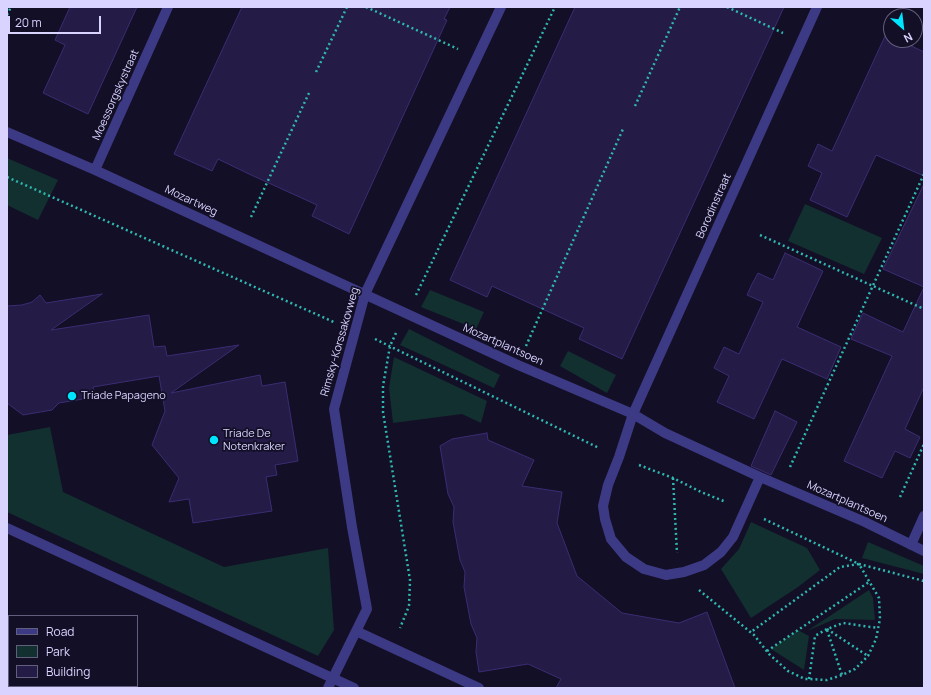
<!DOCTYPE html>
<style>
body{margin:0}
#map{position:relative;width:931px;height:695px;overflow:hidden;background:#130f26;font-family:Manrope,sans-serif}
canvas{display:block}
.frame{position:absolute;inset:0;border:8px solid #d9d4ff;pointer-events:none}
.legend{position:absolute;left:8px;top:615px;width:130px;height:72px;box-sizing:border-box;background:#130f26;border:1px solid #625e7d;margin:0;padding:5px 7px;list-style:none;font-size:12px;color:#d9d4ff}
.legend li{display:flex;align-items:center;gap:8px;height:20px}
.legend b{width:20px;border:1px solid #625e7d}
.north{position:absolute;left:883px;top:8px;width:40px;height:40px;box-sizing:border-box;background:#130f26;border:1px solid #625e7d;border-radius:50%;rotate:152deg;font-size:11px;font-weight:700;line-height:16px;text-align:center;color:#d9d4ff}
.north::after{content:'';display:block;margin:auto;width:14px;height:18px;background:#00e5ff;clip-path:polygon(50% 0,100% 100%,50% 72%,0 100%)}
.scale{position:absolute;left:8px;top:16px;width:93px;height:18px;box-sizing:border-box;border:2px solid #d9d4ff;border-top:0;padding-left:5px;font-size:12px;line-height:14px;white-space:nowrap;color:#d9d4ff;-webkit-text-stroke:3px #130f26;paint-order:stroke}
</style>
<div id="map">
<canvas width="931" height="695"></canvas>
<div class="frame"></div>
<ul class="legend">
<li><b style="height:5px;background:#3d3a85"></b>Road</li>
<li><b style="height:11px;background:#12302f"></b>Park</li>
<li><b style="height:11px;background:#241b47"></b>Building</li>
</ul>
<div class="north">N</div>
<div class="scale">20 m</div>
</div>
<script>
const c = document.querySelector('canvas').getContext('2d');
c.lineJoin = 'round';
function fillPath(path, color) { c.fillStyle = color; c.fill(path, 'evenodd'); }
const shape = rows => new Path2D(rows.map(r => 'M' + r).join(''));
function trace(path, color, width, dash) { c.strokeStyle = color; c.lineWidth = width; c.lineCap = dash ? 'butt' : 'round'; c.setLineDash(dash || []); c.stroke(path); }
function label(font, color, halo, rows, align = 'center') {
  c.font = font + ' Manrope,sans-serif'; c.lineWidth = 3.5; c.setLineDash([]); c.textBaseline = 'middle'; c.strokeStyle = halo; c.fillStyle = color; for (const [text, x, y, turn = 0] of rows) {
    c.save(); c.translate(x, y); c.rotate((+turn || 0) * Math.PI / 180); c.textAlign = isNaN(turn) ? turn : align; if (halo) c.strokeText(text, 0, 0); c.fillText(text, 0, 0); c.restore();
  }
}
fillPath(shape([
 [7,158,58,180,38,220,7,205],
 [805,204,882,238,864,274,788,241],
 [430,290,484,312,476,329,421,307],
 [409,329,500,375,494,388,400,345],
 [568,351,616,375,607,393,560,366],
 [394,357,487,401,481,423,462,414,393,423,389,388],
 [50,427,63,492,224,567,328,548,334,630,318,656,7,512,7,435],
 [751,522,807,548,820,570,798,587,751,618,721,569,739,549],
 [868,542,924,566,924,574,862,558],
 [869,590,873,598,875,620,835,619,807,631],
 [798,630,809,636,804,670,771,649]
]), '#12302f');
const building = shape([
 [70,7,137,7,88,114,43,93,65,45,55,40,70,7],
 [242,7,450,7,444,19,447,20,349,234,312,216,317,205,249,174,218,159,212,171,174,154,242,7],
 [575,7,784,7,622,359,579,339,584,328,492,286,487,297,450,280,575,7],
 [886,34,891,36,891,40,899,40,924,52,924,176,876,155,847,217,810,200,822,173,808,166,818,144,832,151,886,34],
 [924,184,924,387,905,429,920,437,910,458,895,451,882,478,844,461,892,356,851,339,863,313,903,332,924,287,883,269,924,184],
 [785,253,823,271,797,327,841,347,827,379,782,359,754,419,717,402,729,376,714,368,724,347,739,354,763,302,747,295,752,284,758,273,773,280,785,253],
 [102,294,51,330,149,315,154,347,165,346,167,356,239,345,171,393,260,375,262,386,285,382,298,461,275,465,277,475,266,477,272,511,193,523,189,499,169,502,179,478,152,445,165,411,159,376,93,387,95,397,59,403,52,410,23,415,7,403,7,306,22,305,32,302,40,295,46,303,102,294],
 [775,411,797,422,771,475,751,466,775,411],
 [487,433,488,440,534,460,522,486,562,492,557,523,577,576,622,613,679,623,707,612,735,688,556,688,561,679,528,664,479,672,476,652,477,638,471,624,464,587,465,572,460,560,453,522,454,507,448,494,440,446,452,439,487,433]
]);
fillPath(building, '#241b47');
trace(building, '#3b2d73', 1);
trace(shape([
 [366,7,458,49],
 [727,7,783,33],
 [7,15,11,7],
 [316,72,347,7],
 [635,106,680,7],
 [7,177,336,323],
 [251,217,309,93],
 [760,235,924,309],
 [416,295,555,7],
 [396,333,390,346,383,386,383,412,410,580,409,606,400,628],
 [375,339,599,448],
 [526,346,623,129],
 [639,465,673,478,701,492,726,502],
 [790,467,924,174],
 [673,478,677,553],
 [900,497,924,444],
 [764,519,859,564,924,581],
 [699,590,754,635,769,654,788,671,805,679,809,679,827,680,842,675,855,669,868,656,876,639,880,619,879,598,859,564,840,567,751,632],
 [827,629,868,656],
 [827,630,842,675],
 [767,651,869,582],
 [809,679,815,636,827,629,843,623,878,628]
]), '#2fb8b0', 2.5, [2, 3]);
trace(shape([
 [7,528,354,688]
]), '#3d3a85', 10);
trace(shape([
 [7,132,95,170,518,365,633,414,665,433,760,477,865,522,924,551],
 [95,170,168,7],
 [760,477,733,537,721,552,704,565,684,572,666,575,644,569,626,557,611,539,605,519,603,506,608,485,619,457,633,414,817,7],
 [911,545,924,516],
 [356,631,479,688],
 [328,688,367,609,352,527,334,409,365,294,501,7]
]), '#3d3a85', 10);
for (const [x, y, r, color] of [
 [72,396,5,"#00e5ff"],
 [214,440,5,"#00e5ff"]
]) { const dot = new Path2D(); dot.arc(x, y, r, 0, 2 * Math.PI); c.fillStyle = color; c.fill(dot); trace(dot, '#130f26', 1.5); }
label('11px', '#d9d4ff', '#130f26', [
 ["Moessorgskystraat",116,95,-66],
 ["Mozartweg",191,201,25],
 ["Borodinstraat",714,206,-66],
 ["Rimsky-Korssakovweg",340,342,-74],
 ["Mozartplantsoen",503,345,24],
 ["Mozartplantsoen",847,502,24]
]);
label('11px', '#d9d4ff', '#130f26', [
 ["Triade Papageno",81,396],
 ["Triade De",223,434],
 ["Notenkraker",223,447]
], 'left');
</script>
